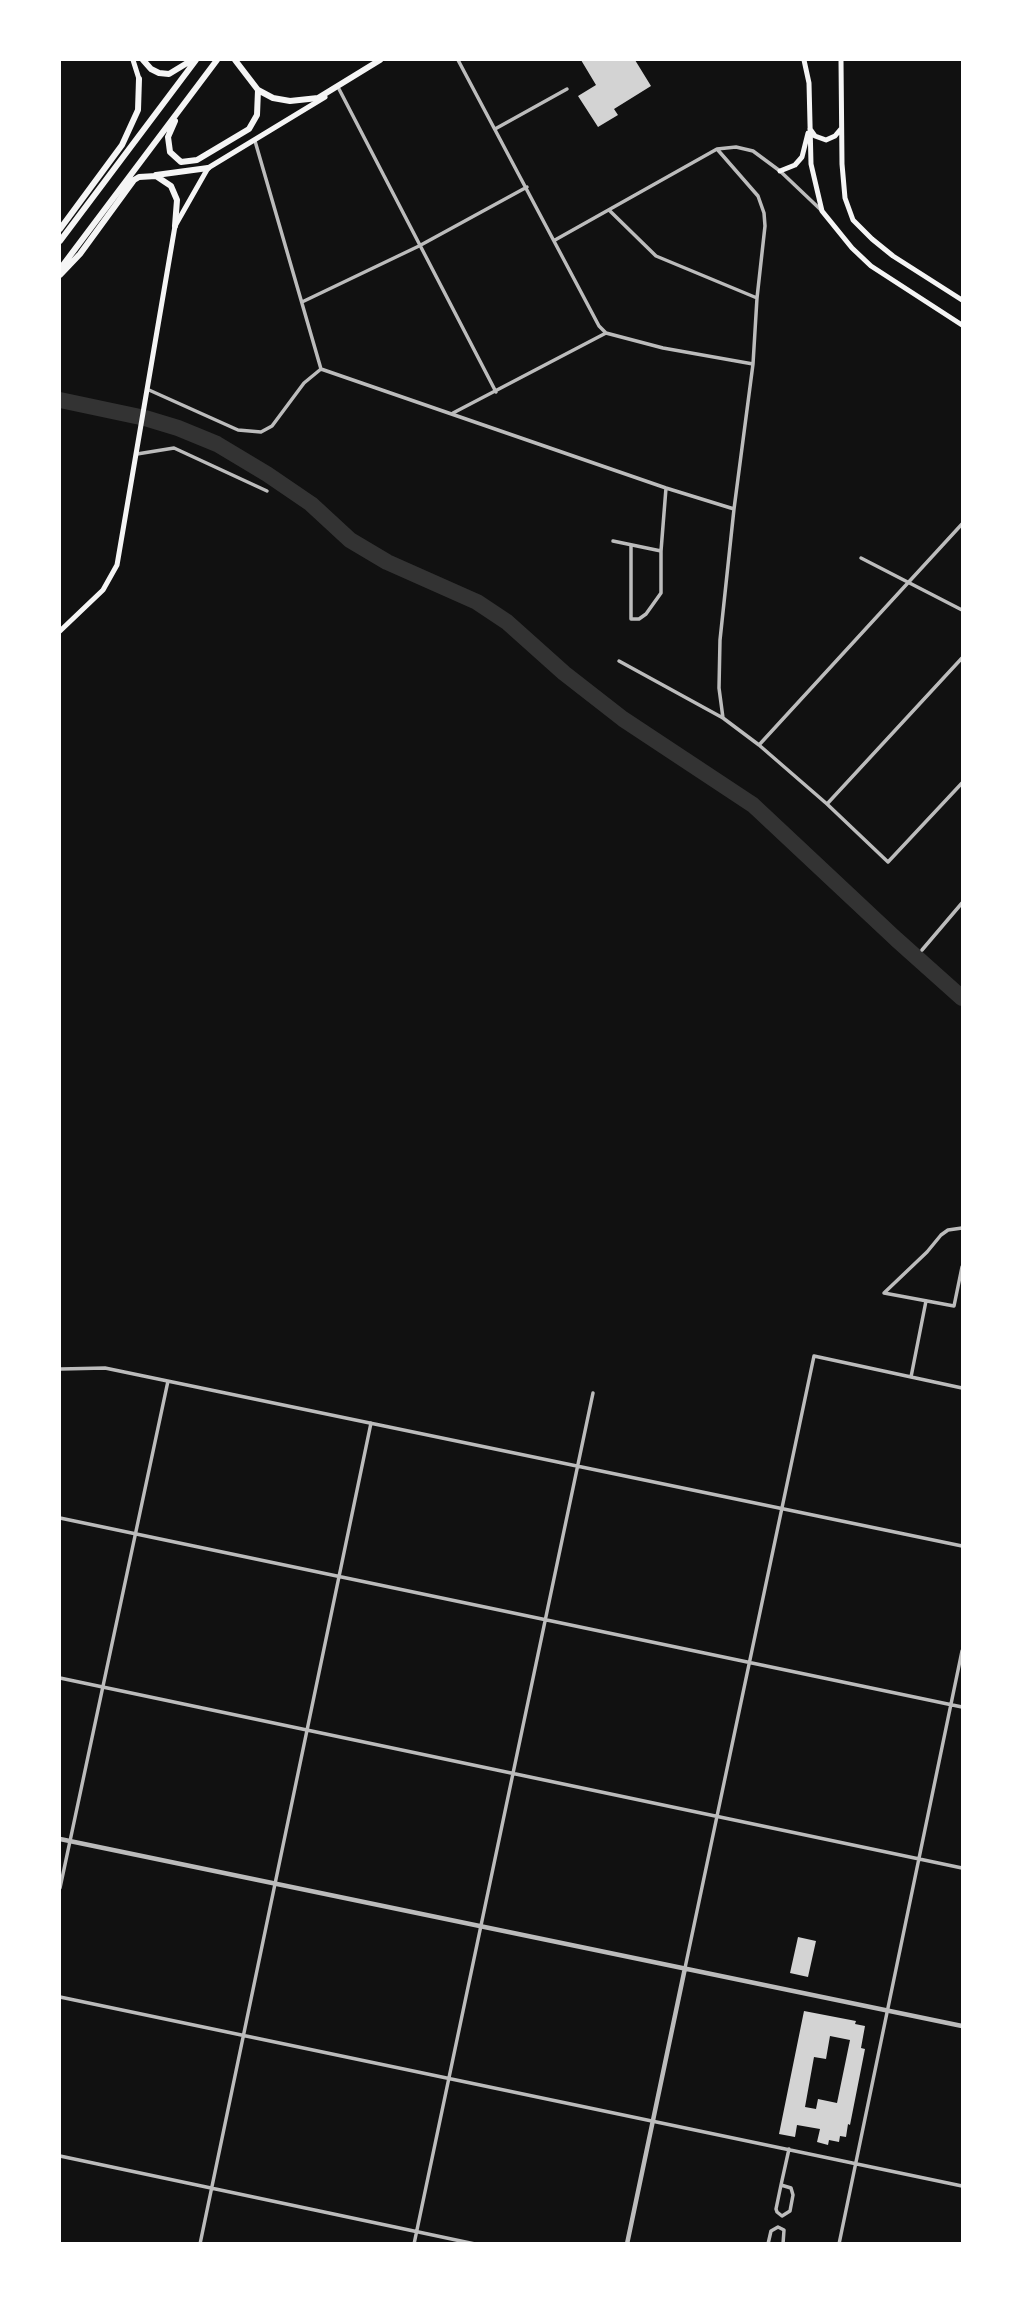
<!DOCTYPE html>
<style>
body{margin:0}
#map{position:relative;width:1022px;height:2303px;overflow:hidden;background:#111;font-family:Ubuntu,sans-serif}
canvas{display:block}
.frame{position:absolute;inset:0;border:61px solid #fff;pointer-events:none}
</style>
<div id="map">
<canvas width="1022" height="2303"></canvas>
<div class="frame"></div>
</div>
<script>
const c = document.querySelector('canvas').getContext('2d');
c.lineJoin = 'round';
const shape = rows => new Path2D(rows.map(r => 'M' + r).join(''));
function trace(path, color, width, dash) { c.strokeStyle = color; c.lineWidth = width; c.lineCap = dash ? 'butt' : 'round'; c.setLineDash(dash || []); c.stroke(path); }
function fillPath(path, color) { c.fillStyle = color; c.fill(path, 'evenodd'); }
trace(shape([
 [60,400,145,418,178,428,217,444,267,474,311,504,350,540,387,562,477,602,507,622,564,673,623,719,753,805,896,939,962,998]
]), '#333', 16);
fillPath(shape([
 [581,60,635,60,651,86,614,109,618,115,598,127,578,96,596,85],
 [798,1937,816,1941,808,1977,790,1973],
 [804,2011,856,2021,855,2024,865,2026,861,2048,865,2049,850,2125,848,2124,846,2137,840,2136,839,2142,829,2140,828,2145,817,2142,820,2129,797,2125,795,2137,779,2134],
 [830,2036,850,2040,837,2103,818,2099,816,2109,805,2107,814,2057,826,2059]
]), '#d3d3d3');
trace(shape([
 [458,60,599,326,606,333],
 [339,89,496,392],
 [495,129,567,89],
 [255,141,321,369,666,488,734,509],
 [717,149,758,196,764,213,765,226,757,298,753,364,734,509,720,640,719,688,723,718],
 [610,211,656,256,757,298],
 [555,240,717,149,736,147,753,151,780,171,821,210],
 [302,302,419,246,527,187],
 [149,390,238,430,261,432,272,426,304,383,321,369],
 [453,413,606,333,663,348,753,364],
 [137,454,174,448,267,491],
 [613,541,661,551],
 [631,546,631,619,639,619,646,614,661,593,661,551,666,488],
 [861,558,962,610],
 [619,661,723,718,759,745,827,804,888,862,962,783],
 [759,745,962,524],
 [827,804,962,658],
 [922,950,962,903],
 [962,1228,948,1230,941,1235,927,1252,884,1293,954,1306,962,1267],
 [61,1369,105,1368,962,1546],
 [911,1377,926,1301],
 [60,1518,962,1707],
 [60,1678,962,1868],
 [60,1888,168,1381],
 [685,1968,814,1356,962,1388],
 [60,1997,962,2186],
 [60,2156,475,2244],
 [781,2185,791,2188,793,2195,790,2211,782,2216,777,2212,776,2209,781,2185,789,2149],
 [200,2244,371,1423],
 [414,2244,593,1393],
 [768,2244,771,2231,778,2227,784,2230,783,2244],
 [839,2244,962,1651]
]), '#bcbcbc', 3.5);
trace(shape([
 [60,1839,962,2026],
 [627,2244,685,1968]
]), '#bcbcbc', 4.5);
trace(shape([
 [133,60,139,79],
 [60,631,103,590,117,565,175,226,208,168]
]), '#f5f5f5', 5);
trace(shape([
 [804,60,809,83,811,164,822,211,852,248,871,266,962,325],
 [841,60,842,164,845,198,853,220,872,239,893,256,962,300],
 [810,129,815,136,826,140,835,136,840,130],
 [208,168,325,97],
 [780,171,795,165,802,157,808,133]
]), '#f5f5f5', 5);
trace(shape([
 [143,60,151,69,159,73,169,74,192,60],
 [235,60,258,90,273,98,290,101,318,98,380,60],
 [175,121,168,137,170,152,181,162,197,160,249,129,257,115,258,90],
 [156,175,208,168],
 [60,229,122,145,138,110,139,79],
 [60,241,196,60],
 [60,269,217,60],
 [60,275,80,254,134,180,139,177,156,176,171,186,177,200,175,226]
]), '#f5f5f5', 6);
</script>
